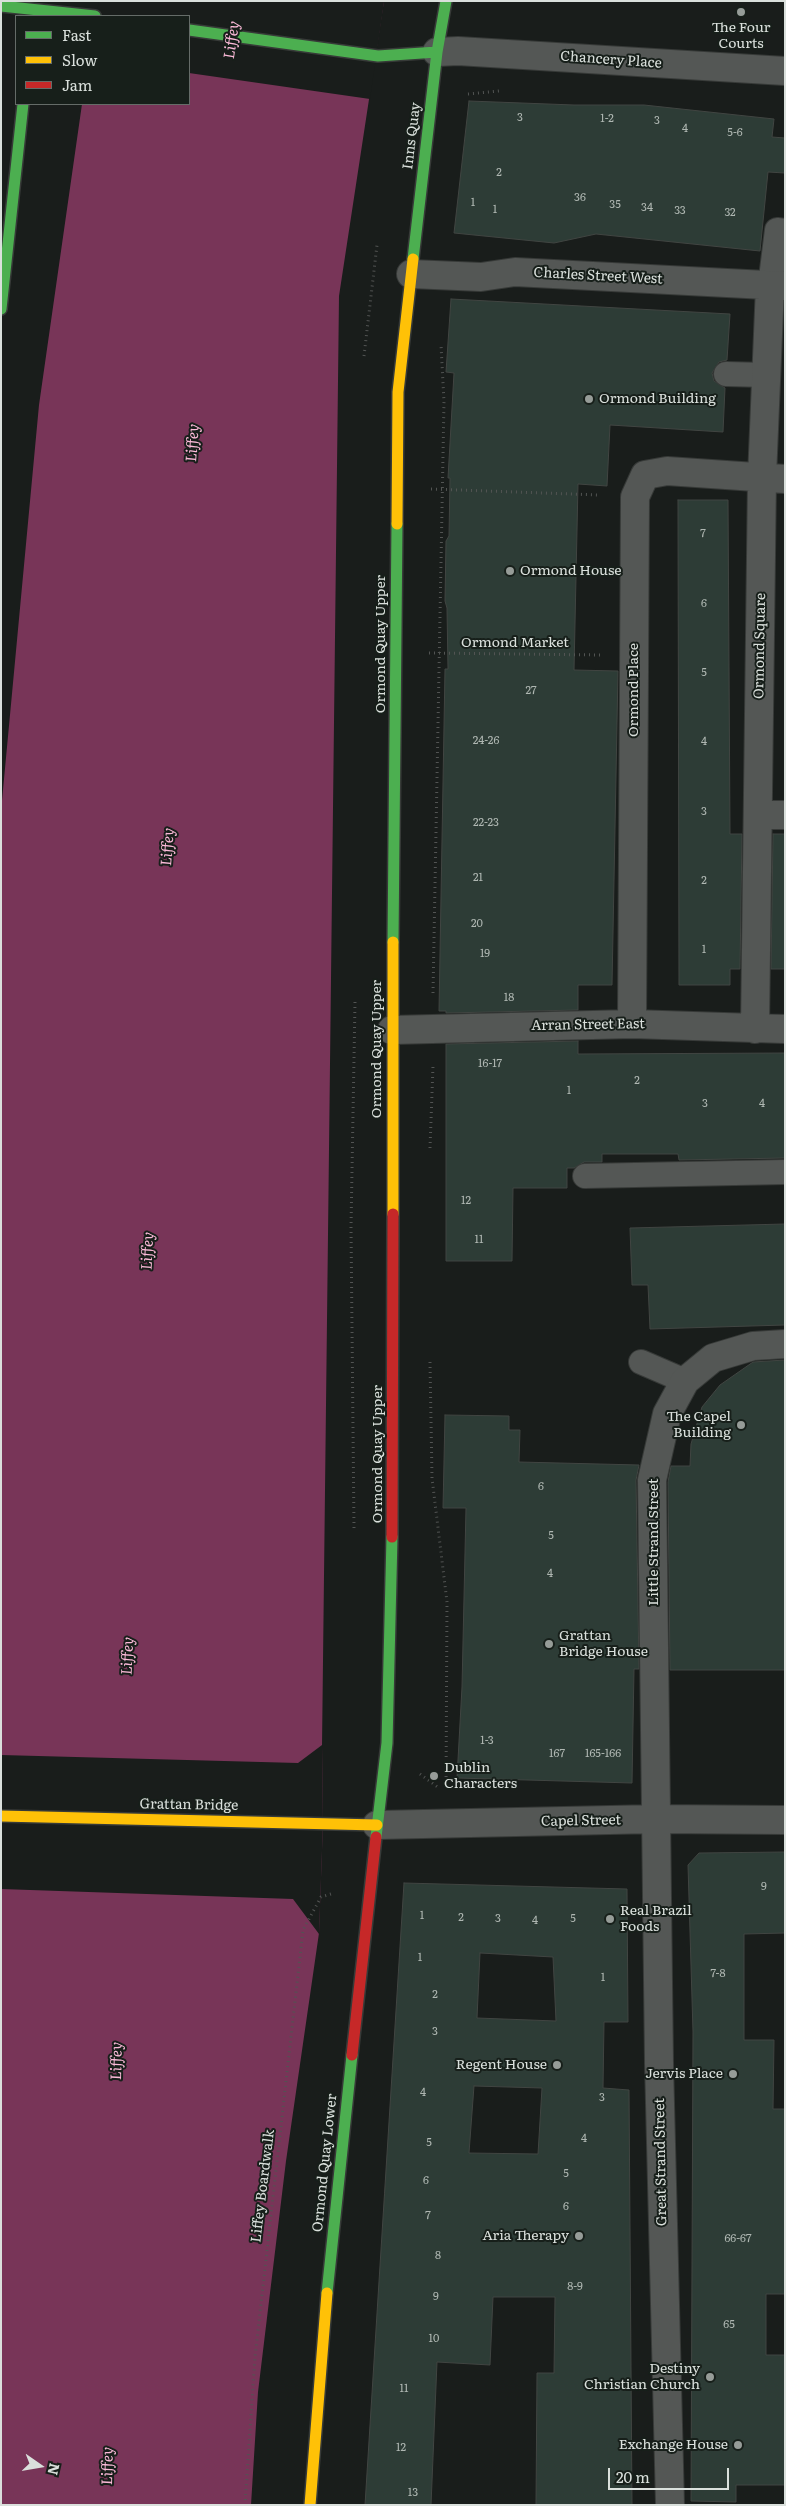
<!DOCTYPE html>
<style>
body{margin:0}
#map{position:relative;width:786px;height:2506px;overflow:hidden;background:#191d1b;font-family:Literata,serif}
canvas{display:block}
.frame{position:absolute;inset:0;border:2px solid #dae0dc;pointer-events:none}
.legend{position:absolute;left:15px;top:15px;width:175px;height:90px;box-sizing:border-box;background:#171f1a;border:1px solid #656c68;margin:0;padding:6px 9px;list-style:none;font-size:15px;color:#dae0dc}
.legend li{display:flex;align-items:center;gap:10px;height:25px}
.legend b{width:25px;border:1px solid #656c68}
.north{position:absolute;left:15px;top:2441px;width:50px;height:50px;-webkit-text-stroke:4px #171f1a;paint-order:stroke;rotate:103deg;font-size:14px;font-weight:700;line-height:20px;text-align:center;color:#dae0dc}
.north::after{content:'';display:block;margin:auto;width:18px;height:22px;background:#dae0dc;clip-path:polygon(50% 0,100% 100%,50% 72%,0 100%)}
.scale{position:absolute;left:608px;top:2468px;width:121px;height:22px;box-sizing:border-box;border:2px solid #dae0dc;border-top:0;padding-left:6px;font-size:15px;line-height:18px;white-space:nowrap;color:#dae0dc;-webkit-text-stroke:4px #171f1a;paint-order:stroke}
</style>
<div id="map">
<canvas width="786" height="2506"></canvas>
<div class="frame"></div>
<ul class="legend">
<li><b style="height:6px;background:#4caf50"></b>Fast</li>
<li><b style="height:6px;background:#ffc107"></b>Slow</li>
<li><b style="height:6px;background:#c62828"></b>Jam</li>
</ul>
<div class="north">N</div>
<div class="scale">20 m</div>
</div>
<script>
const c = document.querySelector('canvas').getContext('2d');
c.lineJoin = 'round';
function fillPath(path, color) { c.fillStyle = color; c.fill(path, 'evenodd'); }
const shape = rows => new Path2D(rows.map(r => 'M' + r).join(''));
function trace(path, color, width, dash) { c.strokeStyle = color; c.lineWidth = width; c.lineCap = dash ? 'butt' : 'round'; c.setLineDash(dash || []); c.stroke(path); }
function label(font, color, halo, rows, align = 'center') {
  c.font = font + ' Literata,serif'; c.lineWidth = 4; c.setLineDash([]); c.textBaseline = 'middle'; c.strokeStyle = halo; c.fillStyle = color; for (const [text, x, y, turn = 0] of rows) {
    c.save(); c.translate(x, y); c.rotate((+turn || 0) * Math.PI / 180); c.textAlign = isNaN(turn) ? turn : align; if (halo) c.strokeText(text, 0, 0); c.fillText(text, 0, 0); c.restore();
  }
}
fillPath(shape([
 [99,1,384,1,339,296,322,1745,323,1823,319,1933,286,2161,258,2392,251,2505,1,2505,1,811,39,405,82,104,189,104,189,16]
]), '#783558');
fillPath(shape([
 [99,1,384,2,370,99,189,73,189,16,96,16],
 [322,1745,323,1823,319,1934,293,1899,1,1889,1,1755,298,1763]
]), '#191d1b');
const building = shape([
 [469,101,574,105,644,105,774,119,772,137,785,138,785,173,768,172,760,251,596,234,554,243,454,233,469,101],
 [451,299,730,314,727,360,719,362,712,373,714,381,725,388,723,432,610,425,607,486,578,484,574,670,618,671,612,985,578,985,578,1010,446,1013,446,1011,439,1011,445,669,448,669,447,608,445,601,446,541,449,536,450,478,448,478,454,373,446,372,451,299],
 [678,500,728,500,730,834,742,834,740,969,730,969,730,985,679,985,678,500],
 [773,834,785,834,785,969,771,969,773,834],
 [578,1041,578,1054,785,1053,785,1158,679,1160,678,1154,602,1154,602,1162,584,1162,574,1168,567,1168,567,1188,513,1188,512,1261,446,1261,446,1044,578,1041],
 [785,1224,785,1325,650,1329,648,1285,632,1285,630,1228,785,1224],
 [785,1360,785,1670,670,1670,668,1482,671,1466,690,1466,691,1444,702,1407,720,1385,753,1362,785,1360],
 [445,1415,509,1416,509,1430,520,1430,519,1462,639,1465,636,1480,639,1669,634,1669,632,1783,457,1778,462,1687,466,1508,443,1508,445,1415],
 [785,1852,785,1933,744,1934,744,2040,774,2040,773,2109,785,2109,785,2294,766,2294,766,2355,785,2355,785,2485,736,2485,736,2502,691,2501,693,2032,688,1865,699,1853,785,1852],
 [404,1883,627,1889,628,2022,604,2022,603,2088,629,2090,632,2505,536,2505,537,2373,554,2373,555,2297,493,2297,490,2365,437,2362,431,2505,365,2505,404,1883],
 [480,1953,553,1957,556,2021,477,2018,480,1953],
 [474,2086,542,2088,538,2154,469,2153,474,2086]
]);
fillPath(building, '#2d3c36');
trace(building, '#414542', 1);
const lane = shape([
 [770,286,777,230,785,231],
 [726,374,765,375],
 [585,1176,785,1172],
 [641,1362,685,1381]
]);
const street = shape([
 [437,52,458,51,785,71],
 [411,274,481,277,515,272,785,286],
 [758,815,785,815],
 [632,1024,635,497,645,475,667,471,785,479],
 [755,1029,762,477,770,286],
 [392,1030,632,1024,785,1029],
 [377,1825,656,1819,785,1820],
 [670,2505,659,2063,652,1480,667,1414,685,1381,713,1358,753,1346,785,1344]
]);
const fast = shape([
 [1,6,95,16],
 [189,30,378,56,437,52],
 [413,259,437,52,446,1],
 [1,309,23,104],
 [393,942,397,524],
 [376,1837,387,1743,392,1537],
 [327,2293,352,2055]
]);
const slow = shape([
 [397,524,398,392,413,259],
 [393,1214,393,942],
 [1,1816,377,1825],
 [310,2505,327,2293]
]);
const jam = shape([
 [392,1537,393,1214],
 [352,2055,376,1837]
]);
trace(lane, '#373a38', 26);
trace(street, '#373a38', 30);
trace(fast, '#373a38', 14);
trace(slow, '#373a38', 14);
trace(jam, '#373a38', 14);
trace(shape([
 [468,94,499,91],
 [364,356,377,245],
 [431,489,599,495],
 [429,653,601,655],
 [433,993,444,402,441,345],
 [430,1148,433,1066],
 [430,1362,432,1478,447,1602,446,1789],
 [354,1528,351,1227,355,1002],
 [420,1774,439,1788],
 [245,2505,255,2357,303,1930,321,1897,334,1893]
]), '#525453', 3, [1, 4]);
trace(lane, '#545755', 24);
trace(street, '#545755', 28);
trace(fast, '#4caf50', 11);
trace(slow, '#ffc107', 11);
trace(jam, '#c62828', 11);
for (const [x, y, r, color] of [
 [741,12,5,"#969c98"],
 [589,399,5,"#969c98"],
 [510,571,5,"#969c98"],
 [741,1425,5,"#969c98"],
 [549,1644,5,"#969c98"],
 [434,1776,5,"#969c98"],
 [610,1919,5,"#969c98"],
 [557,2065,5,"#969c98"],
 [733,2074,5,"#969c98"],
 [579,2236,5,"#969c98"],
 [710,2377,5,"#969c98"],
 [738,2445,5,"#969c98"]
]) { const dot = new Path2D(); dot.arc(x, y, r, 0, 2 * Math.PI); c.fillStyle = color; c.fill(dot); trace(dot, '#171f1a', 2); }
label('11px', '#afb7b2', null, [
 ["3",520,118],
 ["1-2",607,119],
 ["3",657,121],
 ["4",685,129],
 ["5-6",735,133],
 ["2",499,173],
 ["36",580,198],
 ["1",473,203],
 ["35",615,205],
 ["34",647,208],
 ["1",495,210],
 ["33",680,211],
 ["32",730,213],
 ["7",703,534],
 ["6",704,604],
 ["5",704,673],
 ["27",531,691],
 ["24-26",486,741],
 ["4",704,742],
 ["3",704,812],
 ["22-23",486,823],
 ["21",478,878],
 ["2",704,881],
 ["20",477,924],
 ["1",704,950],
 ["19",485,954],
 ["18",509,998],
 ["16-17",490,1064],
 ["2",637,1081],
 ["1",569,1091],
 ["3",705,1104],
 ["4",762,1104],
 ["12",466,1201],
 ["11",479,1240],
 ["6",541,1487],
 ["5",551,1536],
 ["4",550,1574],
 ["1-3",487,1741],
 ["167",557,1754],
 ["165-166",603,1754],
 ["9",764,1887],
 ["1",422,1916],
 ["2",461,1918],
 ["3",498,1919],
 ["5",573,1919],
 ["4",535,1921],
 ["1",420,1958],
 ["7-8",718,1974],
 ["1",603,1978],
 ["2",435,1995],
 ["3",435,2032],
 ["4",423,2093],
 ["3",602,2098],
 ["4",584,2139],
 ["5",429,2143],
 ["5",566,2174],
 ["6",426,2181],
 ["6",566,2207],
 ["7",428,2216],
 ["66-67",738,2239],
 ["8",438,2256],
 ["8-9",575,2287],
 ["9",436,2297],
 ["65",729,2325],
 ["10",434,2339],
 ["11",404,2389],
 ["12",401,2448],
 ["13",413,2493]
]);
label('14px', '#dae0dc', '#171f1a', [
 ["The Four",741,28,"center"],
 ["Courts",741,44,"center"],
 ["Ormond Building",599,399,"left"],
 ["Ormond House",520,571,"left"],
 ["The Capel",731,1417],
 ["Building",731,1433],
 ["Grattan",559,1636,"left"],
 ["Bridge House",559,1652,"left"],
 ["Dublin",444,1768,"left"],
 ["Characters",444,1784,"left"],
 ["Real Brazil",620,1911,"left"],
 ["Foods",620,1927,"left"],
 ["Regent House",547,2065],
 ["Jervis Place",723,2074],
 ["Aria Therapy",569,2236],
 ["Destiny",700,2369],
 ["Christian Church",700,2385],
 ["Exchange House",728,2445]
], 'right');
label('14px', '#dae0dc', '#171f1a', [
 ["Chancery Place",611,60,4],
 ["Inns Quay",412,136,-83],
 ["Charles Street West",598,276,3],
 ["Ormond Market",515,643],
 ["Ormond Quay Upper",381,644,-90],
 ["Ormond Square",760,646,-89],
 ["Ormond Place",634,690,-90],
 ["Arran Street East",588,1025,-1],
 ["Ormond Quay Upper",377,1049,-90],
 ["Ormond Quay Upper",378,1454,-90],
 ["Little Strand Street",654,1542,-90],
 ["Grattan Bridge",189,1805,1],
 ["Capel Street",581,1821,-1],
 ["Great Strand Street",661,2162,-91],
 ["Ormond Quay Lower",325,2163,-84],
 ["Liffey Boardwalk",263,2186,-83]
]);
label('italic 15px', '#fcbad9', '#171f1a', [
 ["Liffey",232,40,-82],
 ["Liffey",193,443,-86],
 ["Liffey",168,847,-86],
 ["Liffey",148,1251,-87],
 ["Liffey",128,1656,-87],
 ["Liffey",117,2061,-89],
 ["Liffey",108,2466,-89]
]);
</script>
